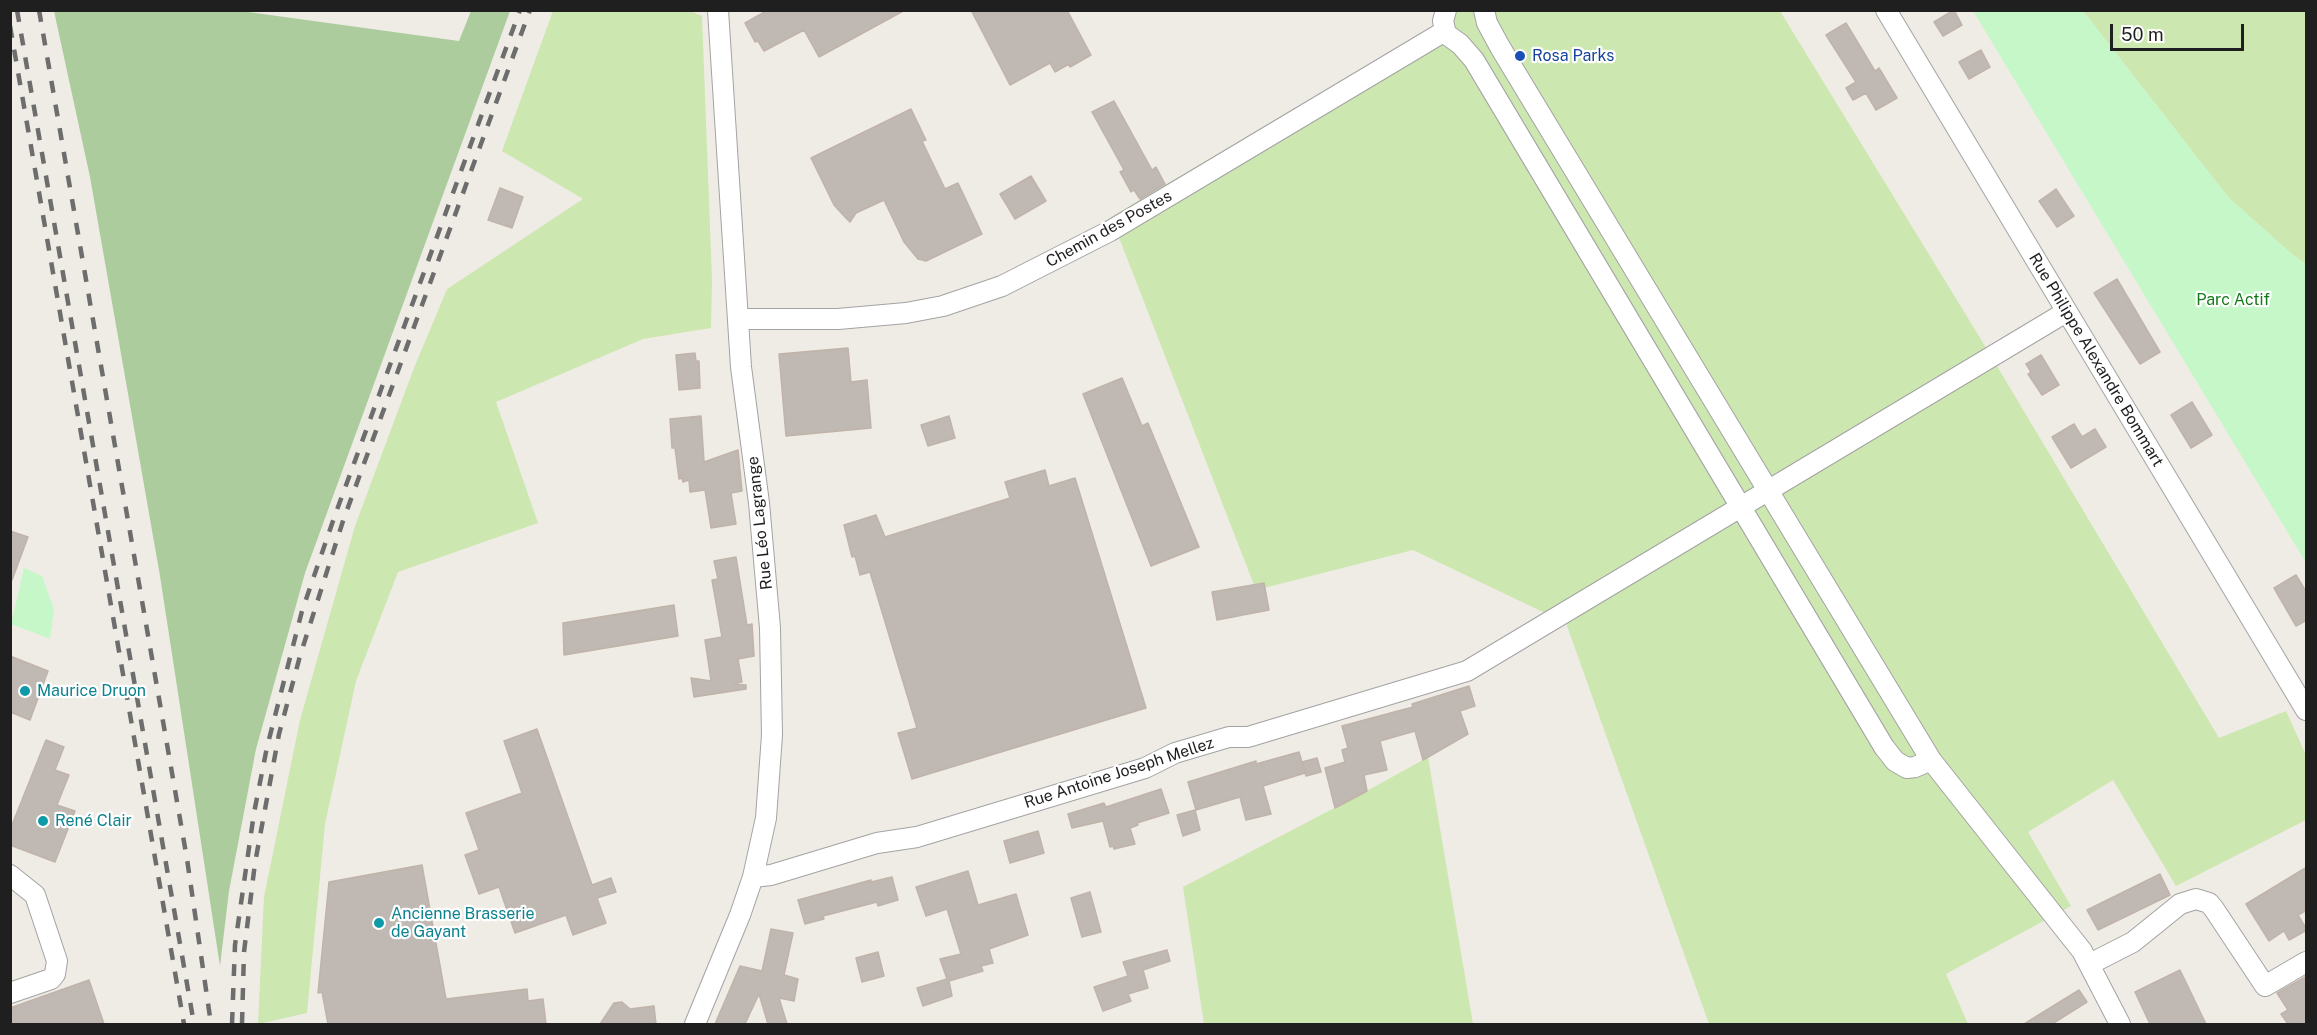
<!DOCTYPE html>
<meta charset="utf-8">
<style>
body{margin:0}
#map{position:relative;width:2317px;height:1035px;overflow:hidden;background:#efece6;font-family:"Public Sans",sans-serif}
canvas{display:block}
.frame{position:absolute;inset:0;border:12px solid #1f1f1f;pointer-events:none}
.scale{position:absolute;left:2110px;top:24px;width:134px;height:27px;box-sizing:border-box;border:3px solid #1f1f1f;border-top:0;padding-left:8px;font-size:18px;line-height:21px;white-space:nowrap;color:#1f1f1f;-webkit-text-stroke:4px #fff;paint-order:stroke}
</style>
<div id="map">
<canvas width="2317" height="1035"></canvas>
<div class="frame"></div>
<div class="scale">50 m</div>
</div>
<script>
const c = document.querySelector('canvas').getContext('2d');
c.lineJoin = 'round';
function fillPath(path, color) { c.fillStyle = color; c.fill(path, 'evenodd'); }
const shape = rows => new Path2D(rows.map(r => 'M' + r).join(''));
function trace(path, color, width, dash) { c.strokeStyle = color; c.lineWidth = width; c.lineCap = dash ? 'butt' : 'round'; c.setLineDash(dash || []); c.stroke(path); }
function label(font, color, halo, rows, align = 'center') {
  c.font = font + ' "Public Sans",sans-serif'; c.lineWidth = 4.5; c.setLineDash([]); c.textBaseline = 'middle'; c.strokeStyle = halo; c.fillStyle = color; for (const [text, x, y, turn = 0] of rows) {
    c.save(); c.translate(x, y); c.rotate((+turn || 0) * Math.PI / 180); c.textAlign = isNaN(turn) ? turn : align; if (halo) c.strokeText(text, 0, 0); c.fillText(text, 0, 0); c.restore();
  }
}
fillPath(shape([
 [688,10,702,16,712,280,711,328,643,339,496,402,538,523,398,572,356,681,325,824,307,1013,258,1024,264,897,300,720,355,526,414,368,447,289,583,199,502,151,553,11],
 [1459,11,1780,11,1985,346,2219,738,2286,711,2306,755,2306,820,2176,886,2113,780,2028,832,2071,906,1946,974,1968,1024,1709,1024,1566,623,1413,550,1256,590,1111,217],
 [2083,11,2306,11,2306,264,2294,256,2228,197],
 [1428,757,1473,1024,1204,1024,1183,887,1367,791]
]), '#cce7af');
fillPath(shape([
 [54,11,241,11,459,41,471,11,510,11,305,573,256,749,229,891,220,966,160,576,90,177]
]), '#accc9d');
fillPath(shape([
 [1973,11,2083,11,2228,197,2294,256,2306,264,2306,563],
 [24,568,42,576,54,609,50,639,11,624]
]), '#c6f7c8');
const building = shape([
 [768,10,905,10,819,57,804,30,764,51,758,41,755,42,745,23,768,10],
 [971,10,1067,10,1091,55,1070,67,1069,64,1055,72,1050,63,1010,85,971,10],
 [1954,10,1962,25,1943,36,1934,22,1954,10],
 [1846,23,1875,71,1879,68,1897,98,1876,110,1866,93,1853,100,1846,88,1856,82,1826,35,1846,23],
 [1981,50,1990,67,1969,79,1959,62,1981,50],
 [1114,101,1152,170,1156,167,1165,184,1140,199,1134,190,1131,192,1120,172,1124,170,1092,112,1114,101],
 [911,109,926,140,922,141,945,189,958,183,982,234,926,261,918,259,904,242,884,200,856,213,850,222,844,216,834,205,811,158,911,109],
 [1031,176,1046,201,1015,219,1000,194,1031,176],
 [500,188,523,197,512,228,488,220,500,188],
 [2056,189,2074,216,2057,227,2039,201,2056,189],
 [2117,279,2160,352,2140,364,2094,293,2117,279],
 [848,348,851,382,867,380,871,428,786,436,779,354,848,348],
 [695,353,696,361,699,361,700,388,679,390,676,355,695,353],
 [2041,355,2059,385,2042,395,2028,374,2031,372,2026,364,2041,355],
 [1122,378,1142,426,1148,423,1199,547,1151,566,1083,394,1122,378],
 [2192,402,2212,435,2191,448,2171,415,2192,402],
 [701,416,704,462,738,450,742,491,731,493,736,524,711,528,705,490,690,492,689,480,683,482,682,478,679,479,675,448,672,448,670,419,701,416],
 [949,416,955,438,928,446,921,425,949,416],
 [2074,424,2082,437,2095,429,2106,447,2071,468,2052,437,2074,424],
 [1045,470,1049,486,1075,478,1146,708,912,779,898,733,917,728,870,572,860,575,855,556,852,557,844,525,876,515,885,537,1010,498,1005,482,1045,470],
 [10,531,28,537,12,580,10,580,10,531],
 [736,557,747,625,752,624,754,656,738,659,742,682,734,684,746,685,746,689,694,697,691,678,711,681,705,640,722,637,712,580,718,579,714,561,736,557],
 [2296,575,2307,593,2307,620,2296,626,2274,588,2296,575],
 [1264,583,1269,610,1217,620,1212,592,1264,583],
 [674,605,678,636,564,655,563,623,674,605],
 [10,656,48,671,30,720,10,712,10,656],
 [1469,686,1475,706,1460,711,1468,734,1423,760,1415,731,1380,741,1387,770,1364,775,1367,791,1335,808,1325,768,1345,762,1342,750,1348,748,1342,726,1413,707,1412,704,1469,686],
 [537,729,592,885,611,878,616,892,597,898,606,923,573,935,566,915,515,933,499,887,479,894,465,855,479,850,466,813,522,793,504,741,537,729],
 [46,740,64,747,55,770,69,775,57,805,75,811,55,862,10,845,10,830,46,740],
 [1299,752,1305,772,1302,762,1317,758,1321,772,1306,776,1305,773,1263,786,1271,814,1246,820,1240,797,1196,810,1188,782,1256,761,1256,764,1299,752],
 [1161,789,1169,813,1137,823,1138,825,1130,828,1135,844,1114,849,1113,846,1110,847,1103,821,1072,828,1068,814,1104,803,1106,807,1161,789],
 [1195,810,1200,830,1183,836,1177,815,1195,810],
 [1038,831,1044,853,1010,863,1004,841,1038,831],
 [422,865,446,999,527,989,528,1001,543,999,546,1024,328,1024,322,992,318,993,329,882,422,865],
 [2307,867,2307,910,2298,915,2307,930,2289,940,2284,931,2269,941,2246,904,2307,867],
 [968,871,978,905,1016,894,1028,935,989,949,993,963,981,966,983,971,949,981,952,996,923,1006,917,988,947,979,940,959,961,954,947,909,926,916,916,887,968,871],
 [2160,874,2170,895,2098,930,2087,910,2160,874],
 [892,877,898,900,878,906,877,902,823,916,824,919,805,924,798,900,871,880,871,882,892,877],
 [1090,892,1101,932,1082,937,1071,898,1090,892],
 [771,929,793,933,784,975,798,979,794,1001,779,998,787,1024,768,1024,759,994,745,1024,715,1024,740,966,762,971,771,929],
 [1167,950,1170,961,1143,970,1148,988,1128,994,1131,1001,1103,1011,1094,987,1128,976,1123,962,1167,950],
 [878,952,884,976,862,982,856,958,878,952],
 [2180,970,2206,1024,2150,1024,2135,992,2180,970],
 [2307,976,2307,1024,2288,1024,2281,1014,2288,1010,2277,993,2307,976],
 [89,980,104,1024,10,1024,10,1008,89,980],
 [2079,990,2087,1002,2052,1024,2024,1024,2079,990],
 [622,1002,630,1009,654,1006,656,1024,600,1024,614,1003,622,1002]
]);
fillPath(building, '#c0b8b3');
trace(building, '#c0b3a9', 1.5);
const street = shape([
 [1446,10,1443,21,1446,34,1460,44,1474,60,1884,747,1895,761,1907,768,1915,767,1931,760],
 [1484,10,1487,23,1500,47,1931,760,2082,951,2120,1024],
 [1886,10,2306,710],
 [738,319,838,319,906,313,943,306,1002,286,1110,231,1445,31],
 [10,875,35,895,57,961,55,974,51,979,10,993],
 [753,877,771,875,877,843,917,837,1145,768,1175,753,1229,737,1248,737,1467,671,2066,312],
 [2090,964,2133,942,2180,904,2196,899,2209,903,2214,909,2265,986,2306,962],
 [695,1024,740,915,753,877,766,818,772,735,770,628,759,503,741,367,718,10]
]);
trace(street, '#a3a3a3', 22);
trace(street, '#fff', 20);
trace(shape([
 [17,10,194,1024],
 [39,10,187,859,211,1024],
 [10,26,184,1024],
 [232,1024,235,945,254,813,267,747,302,611,334,518,520,10],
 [242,1024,244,952,255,863,279,734,300,656,343,521,530,10]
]), '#6d6d6d', 4.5, [12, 12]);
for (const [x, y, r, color] of [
 [1520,56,6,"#1a4fb4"],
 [25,691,6,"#0f9aa8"],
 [43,821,6,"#0f9aa8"],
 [379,923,6,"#0f9aa8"]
]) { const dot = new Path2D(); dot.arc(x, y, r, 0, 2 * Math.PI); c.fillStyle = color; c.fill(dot); trace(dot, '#fff', 2); }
label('16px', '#164399', '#fff', [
 ["Rosa Parks",1532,56]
], 'left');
label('16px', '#1f1f1f', '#fff', [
 ["Chemin des Postes",1109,229,-29],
 ["Rue Philippe Alexandre Bommart",2096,360,59],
 ["Rue Léo Lagrange",760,523,-96],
 ["Rue Antoine Joseph Mellez",1119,773,-18]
]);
label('16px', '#127917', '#fff', [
 ["Parc Actif",2233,300]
]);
label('16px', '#0d838f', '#fff', [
 ["Maurice Druon",37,691],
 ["René Clair",55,821],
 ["Ancienne Brasserie",391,914],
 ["de Gayant",391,932]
], 'left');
</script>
